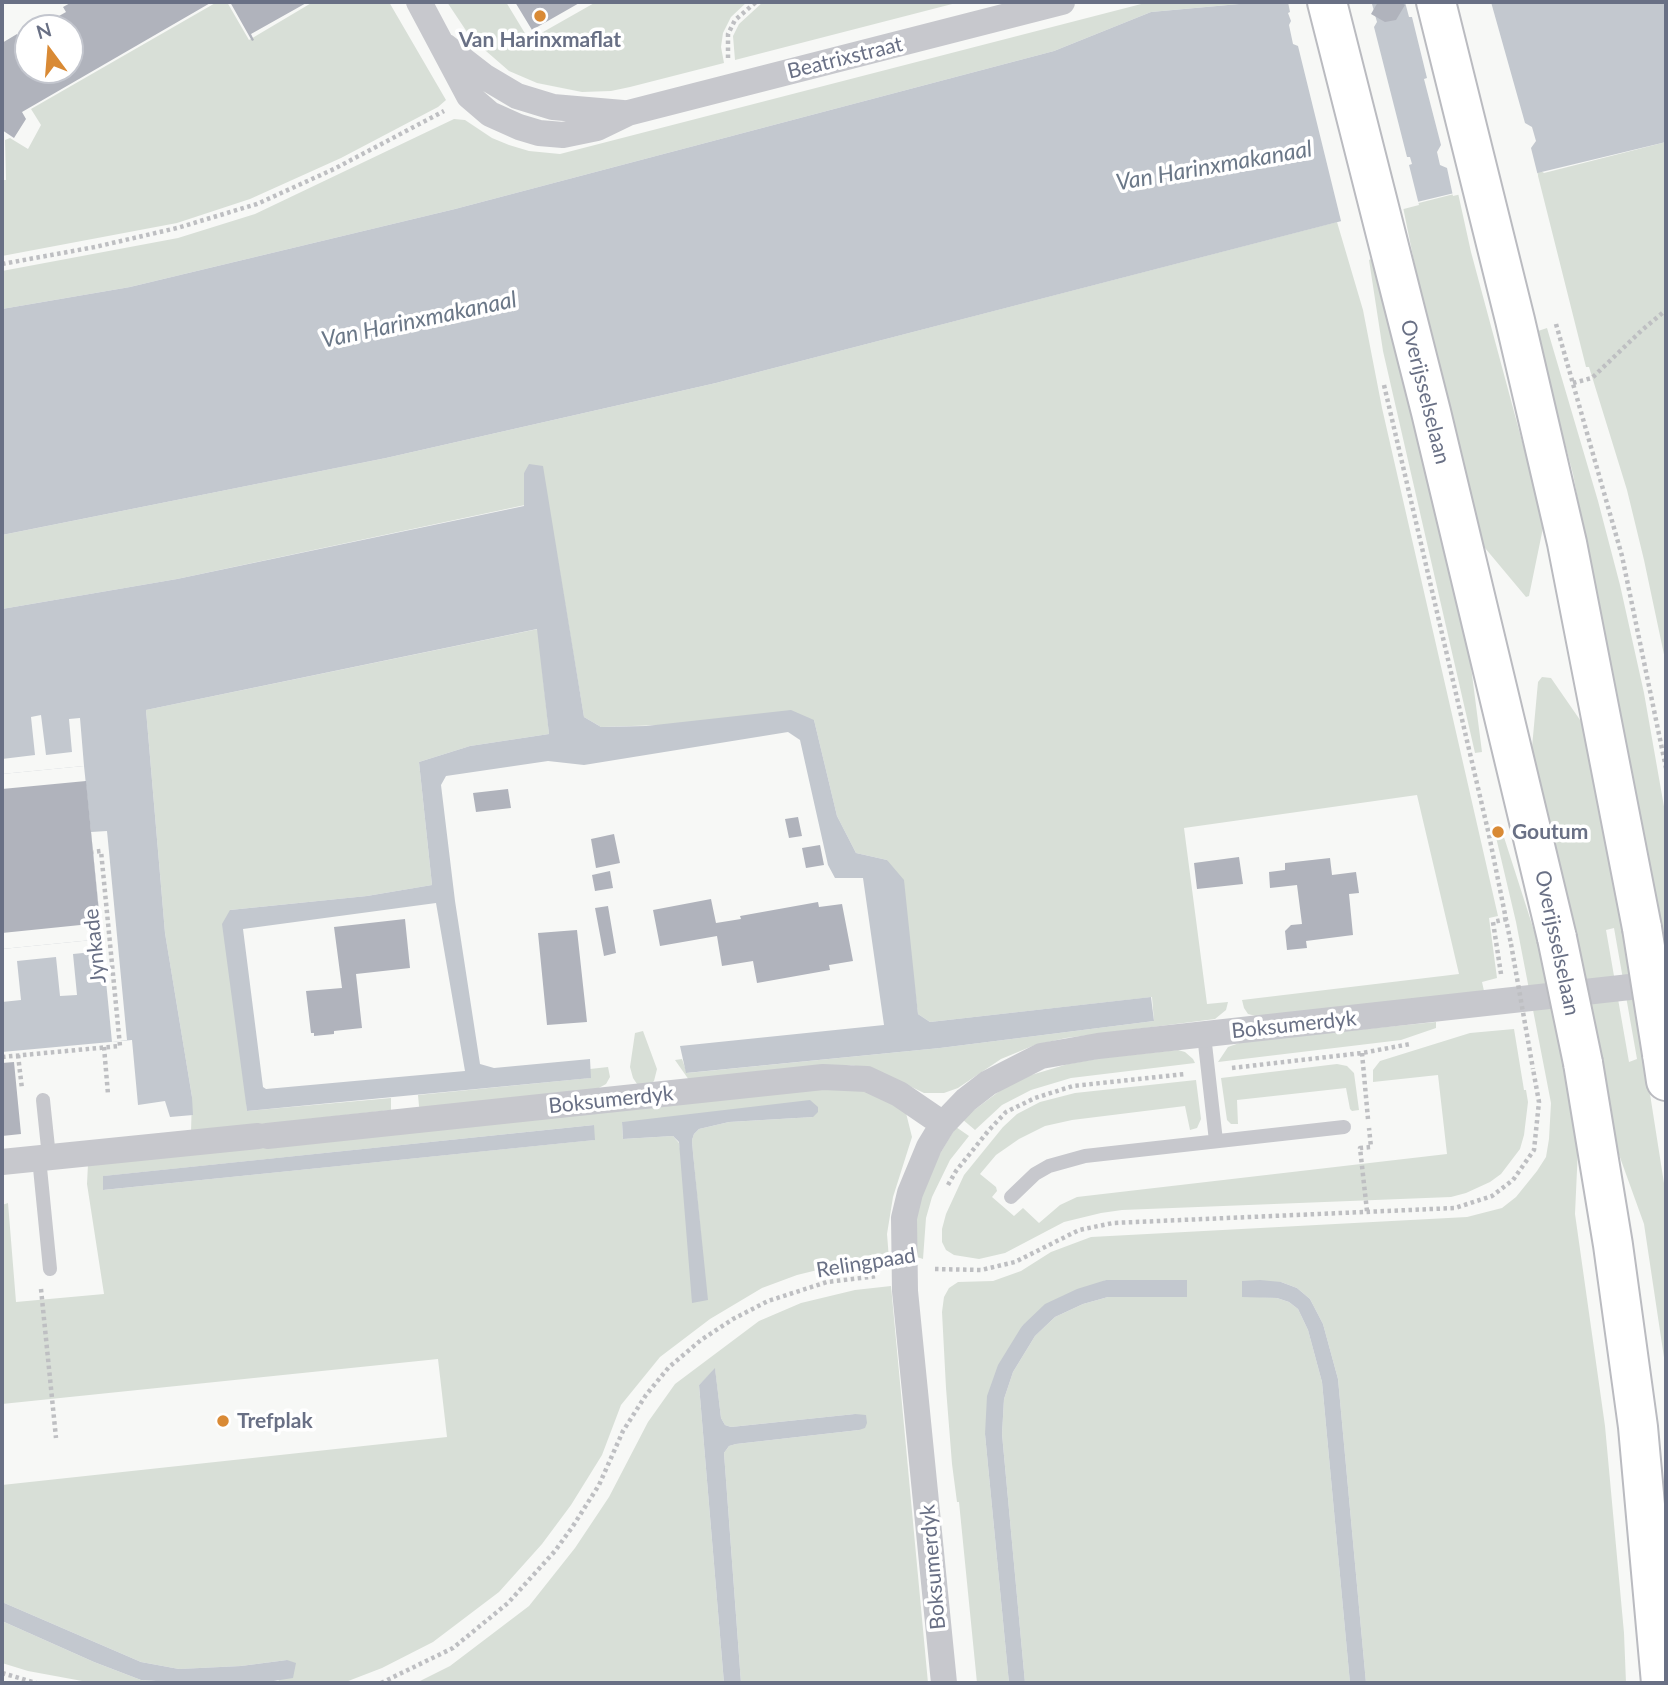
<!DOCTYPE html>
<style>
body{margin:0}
#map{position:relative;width:1668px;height:1685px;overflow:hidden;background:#f7f8f6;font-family:Lato,sans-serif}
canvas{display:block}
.frame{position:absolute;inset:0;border:4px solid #697085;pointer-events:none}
.north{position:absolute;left:14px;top:14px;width:70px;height:70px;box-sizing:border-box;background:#fff;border:2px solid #c3c6ce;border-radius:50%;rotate:344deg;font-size:19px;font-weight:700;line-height:28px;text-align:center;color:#697085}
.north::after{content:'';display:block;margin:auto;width:24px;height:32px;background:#d98a35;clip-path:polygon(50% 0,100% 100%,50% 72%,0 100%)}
</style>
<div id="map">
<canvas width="1668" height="1685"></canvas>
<div class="frame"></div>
<div class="north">N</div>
</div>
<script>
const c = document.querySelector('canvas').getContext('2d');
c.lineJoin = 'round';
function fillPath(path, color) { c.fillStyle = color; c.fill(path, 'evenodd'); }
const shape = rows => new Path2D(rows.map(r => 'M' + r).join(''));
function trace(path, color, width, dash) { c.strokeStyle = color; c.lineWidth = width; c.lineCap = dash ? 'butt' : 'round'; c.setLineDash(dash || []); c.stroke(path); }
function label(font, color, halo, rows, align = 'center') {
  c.font = font + ' Lato,sans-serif'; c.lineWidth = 7; c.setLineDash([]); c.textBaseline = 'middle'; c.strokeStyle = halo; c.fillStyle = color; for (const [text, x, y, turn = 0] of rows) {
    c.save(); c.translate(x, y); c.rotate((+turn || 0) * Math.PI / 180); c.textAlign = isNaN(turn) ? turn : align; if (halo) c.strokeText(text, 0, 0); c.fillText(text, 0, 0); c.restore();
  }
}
fillPath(shape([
 [217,2,227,2,249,40,313,2,389,2,446,100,438,107,341,158,250,199,177,223,2,256,2,180,6,180,5,140,10,138,28,149,41,125,31,109],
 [447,2,506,2,529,40,596,2,747,2,731,17,723,33,721,47,724,63,630,87,611,91,582,92,537,83,509,71,471,38],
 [763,2,960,2,735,60,733,36,739,24],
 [1149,2,1261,2,1151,12,1054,51,455,209,130,287,2,309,2,271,178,238,255,214,454,119,465,120,492,138,509,145,529,151,560,154],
 [1666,142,1666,664,1644,560,1627,490,1589,367,1586,367,1537,172,1541,171,1544,173],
 [1458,193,1471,252,1544,523,1529,596,1526,597,1480,542,1421,296,1403,207],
 [1337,222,1363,310,1382,408,1498,916,1489,918,1497,978,1482,982,1484,991,1256,1016,1248,1014,1244,1008,1242,1000,1459,974,1417,795,1184,828,1207,1004,1228,1002,1226,1010,1215,1019,1066,1038,1035,1045,1001,1059,958,1088,944,1093,924,1093,876,1070,851,1065,689,1080,675,1060,682,1059,687,1073,940,1048,1154,1021,1152,997,930,1022,918,1014,913,974,887,860,856,853,837,816,814,720,601,727,584,717,542,466,524,473,525,505,177,579,2,609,2,535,386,458,716,383],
 [1373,258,1466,628,1482,752,1475,753,1383,351,1369,260],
 [1547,328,1598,501,1620,585,1644,693,1666,818,1666,971,1573,474,1535,332],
 [538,629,549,734,470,746,419,762,432,885,367,896,230,910,247,1111,391,1098,391,1110,191,1132,192,1097,165,933,146,710],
 [1542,677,1551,678,1587,730,1615,871,1666,1196,1666,1371,1644,1224,1613,1138,1568,900,1532,747,1538,682],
 [1614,928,1637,1059,1629,1062,1606,930],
 [1502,831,1546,968,1578,1148,1575,1214,1605,1426,1624,1633,1626,1683,1366,1683,1338,1379,1323,1324,1310,1299,1297,1288,1281,1282,1242,1296,1277,1298,1289,1302,1298,1309,1308,1330,1322,1382,1350,1683,1025,1683,1002,1434,1004,1399,1013,1372,1035,1336,1055,1317,1083,1304,1108,1297,1186,1297,1186,1280,1106,1280,1022,1326,985,1434,1009,1683,977,1683,959,1502,957,1502,952,1464,946,1388,942,1312,944,1297,949,1288,958,1282,993,1281,1021,1271,1051,1252,1091,1237,1467,1217,1502,1208,1516,1197,1537,1171,1546,1157,1549,1139,1551,1103,1516,922,1495,833],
 [1436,1022,1436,1028,1401,1040,1218,1062,1228,1047,1245,1041],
 [1514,1029,1524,1090,1526,1090,1528,1102,1524,1135,1520,1149,1501,1174,1490,1182,1466,1193,1451,1197,1122,1210,1101,1213,1064,1222,1005,1253,979,1259,954,1255,946,1250,942,1242,942,1229,946,1214,964,1175,1003,1127,1017,1114,1040,1102,1075,1093,1196,1080,1201,1119,1197,1128,1190,1130,1185,1106,1072,1120,1045,1126,1019,1139,996,1155,980,1174,996,1187,997,1191,992,1197,1014,1216,1023,1208,1039,1223,1060,1205,1077,1197,1447,1154,1438,1075,1373,1082,1373,1070,1380,1061,1470,1033],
 [643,1031,657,1069,654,1081,650,1085,637,1084,633,1078,630,1067,635,1033],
 [1178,1050,1185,1052,1193,1059,1195,1063,1071,1078,1031,1090,1002,1105,975,1130,962,1119,1005,1087,1028,1076,1068,1064,1102,1058],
 [1337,1064,1347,1066,1354,1073,1359,1110,1352,1111,1350,1109,1346,1088,1237,1100,1238,1124,1231,1124,1227,1120,1221,1078],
 [608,1067,610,1077,606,1084,597,1089,420,1110,419,1106,418,1095,590,1078,590,1069],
 [809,1088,861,1090,892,1102,906,1113,912,1137,893,1197,887,1234,889,1259,842,1264,797,1275,762,1288,710,1319,660,1357,621,1405,602,1455,571,1505,542,1544,499,1592,433,1642,382,1668,343,1683,261,1683,278,1682,287,1660,241,1666,179,1669,141,1662,2,1602,2,1485,447,1437,438,1359,2,1404,2,1205,8,1203,16,1302,104,1294,87,1184,88,1164],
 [813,1117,729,1122,699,1129,694,1134,692,1140,693,1153,707,1300,679,1143,673,1136,623,1139,622,1122],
 [594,1125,594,1140,103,1190,104,1176],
 [956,1127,969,1136,950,1160,932,1197,926,1218,923,1259,914,1256,915,1225,920,1197,929,1172],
 [891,1286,928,1683,741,1683,724,1453,729,1446,736,1444,859,1430,855,1414,731,1427,725,1425,721,1418,715,1369,699,1385,724,1683,416,1683,450,1666,529,1606,575,1548,609,1497,648,1422,675,1384,759,1321,801,1303,855,1290],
 [2,1621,94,1662,141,1680,186,1683,93,1683,28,1671,2,1663]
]), '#d8dfd7');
fillPath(shape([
 [1261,2,1666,2,1666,142,1388,209,716,383,386,458,2,535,2,309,130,287,455,209,1054,51,1151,12],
 [529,464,543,466,584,717,601,727,646,726,791,710,814,720,837,816,856,853,887,860,904,880,918,1014,930,1022,1151,997,1154,1021,940,1048,686,1073,680,1046,884,1025,863,878,835,878,828,865,800,740,788,732,584,765,548,761,446,776,441,785,455,901,480,1064,494,1068,590,1059,591,1078,247,1111,222,924,230,910,367,896,432,885,419,762,470,746,549,734,537,629,146,710,165,933,192,1097,193,1115,170,1117,165,1101,138,1105,132,1040,2,1052,2,949,102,939,84,766,2,774,2,609,177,579,524,506,524,473],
 [436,903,465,1071,266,1089,263,1087,243,929],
 [810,1100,818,1107,818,1112,813,1117,729,1122,699,1129,694,1134,692,1140,693,1153,708,1300,692,1303,679,1142,673,1136,623,1139,622,1122],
 [594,1125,595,1140,103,1190,103,1176],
 [1106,1280,1187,1280,1187,1297,1108,1297,1083,1304,1055,1317,1035,1336,1013,1372,1004,1399,1002,1434,1025,1683,1009,1683,985,1434,987,1396,998,1365,1022,1326,1045,1304,1077,1289],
 [1260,1280,1281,1282,1297,1288,1310,1299,1323,1324,1338,1379,1366,1683,1350,1683,1322,1382,1308,1330,1298,1309,1289,1302,1277,1298,1242,1297,1242,1281],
 [715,1368,721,1418,725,1425,731,1427,855,1414,866,1415,867,1423,865,1428,859,1430,736,1444,729,1446,724,1453,741,1683,724,1683,699,1385],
 [2,1602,141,1662,179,1669,241,1666,287,1660,296,1663,293,1678,261,1683,186,1683,141,1680,94,1662,2,1621]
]), '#c3c8cf');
fillPath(shape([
 [1288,2,1369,2,1372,4,1377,22,1374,27,1407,157,1410,157,1412,164,1409,165,1419,205,1342,225,1298,46,1293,44,1289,25,1291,21,1288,13,1290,12],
 [1405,2,1491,2,1525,123,1532,127,1536,141,1531,148,1538,176,1453,196,1447,168,1440,165,1437,152,1441,145,1424,79,1427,78,1412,17,1409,17],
 [41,715,46,755,72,752,69,719,80,718,84,766,2,774,2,759,35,755,31,717],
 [107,831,127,1040,112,1042,103,951,73,954,77,995,60,996,56,957,17,961,21,1000,2,1002,2,949,102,939,91,832]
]), '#f7f8f6');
fillPath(shape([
 [72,2,212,2,22,112,26,119,14,138,2,130,2,43,17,34,20,39,28,34,28,70,70,70,70,28,32,28,31,26,49,15,52,20,66,12,63,7],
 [230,2,308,2,251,34,254,40,252,41],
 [515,2,581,2,532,30],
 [1378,2,1400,2,1405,5,1396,20,1385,22,1371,14],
 [86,781,100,923,2,933,2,789],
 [508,789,511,808,476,812,473,793],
 [798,817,802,836,789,838,785,819],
 [614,834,620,863,596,868,591,839],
 [820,845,824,865,806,868,802,848],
 [1239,857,1243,884,1197,889,1194,863],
 [1330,858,1332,875,1356,872,1359,893,1349,894,1353,935,1306,941,1307,948,1287,950,1285,931,1291,925,1302,924,1297,885,1270,888,1269,872,1285,870,1285,863],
 [610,871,613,888,595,891,592,875],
 [711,899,716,923,741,919,740,916,818,902,819,907,842,904,853,961,829,965,830,970,757,983,753,961,722,966,717,936,660,946,653,910],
 [608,906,616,953,604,956,595,908],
 [405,919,410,968,356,974,362,1028,334,1031,334,1034,314,1036,314,1033,311,1033,306,991,342,988,334,927],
 [577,930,587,1022,547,1025,538,933],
 [14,1062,21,1134,2,1136,2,1063]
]), '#b0b3bc');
const primary = shape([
 [1327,2,1431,412,1557,938],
 [1436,2,1515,320,1567,543,1642,928],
 [1662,1054,1666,1081],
 [1583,1063,1613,1245,1638,1427,1661,1683]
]);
trace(primary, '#babbc0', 42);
trace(shape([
 [728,58,728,34,735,20,756,2],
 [2,264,95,247,177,228,257,204,334,169,444,111],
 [1556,324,1622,556,1666,768],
 [1573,383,1592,378,1642,330,1666,310],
 [1384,385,1489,835,1511,944],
 [1501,974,1493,922,1507,919],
 [104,1047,108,1094],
 [1362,1053,1368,1119],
 [18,1055,22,1089],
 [2,1057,120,1046,101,851,93,852],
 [1232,1068,1362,1053,1410,1044],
 [948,1185,956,1171,989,1130,1006,1112,1035,1098,1073,1086,1185,1074],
 [1367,1211,1360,1148,1371,1147,1369,1128],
 [935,1269,981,1270,1015,1262,1079,1230,1113,1223,1455,1208,1492,1196,1513,1180,1534,1150,1539,1102,1533,1069],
 [41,1289,56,1438],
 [2,1673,36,1683],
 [381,1683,453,1648,508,1603,555,1551,573,1526,599,1485,623,1431,646,1395,669,1367,701,1340,733,1319,768,1301,827,1282,878,1276]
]), '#bebfc2', 4.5, [3.5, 3.5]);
trace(shape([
 [1204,1035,1216,1141],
 [43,1100,49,1157],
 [39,1158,50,1269],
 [1011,1197,1035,1174,1049,1166,1085,1156,1344,1127]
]), '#c7c8cd', 14);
trace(shape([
 [419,2,469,96,490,114,519,127,539,133,563,135,597,128,628,113,1062,2],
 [445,46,485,77,517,96,553,107,623,113],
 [267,1136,823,1077,867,1079,899,1094,943,1124],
 [2,1162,258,1136],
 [944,1683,905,1291,904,1218,910,1193,929,1147,943,1124,966,1100,988,1083,1041,1056,1098,1046,1666,983]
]), '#c7c8cd', 26);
trace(primary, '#fff', 38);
const primaryBridge = shape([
 [1642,928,1662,1054],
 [1557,938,1583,1063]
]);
trace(primaryBridge, '#babbc0', 42, []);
trace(shape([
 [1511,944,1533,1069]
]), '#bebfc2', 4.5, [3.5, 3.5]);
trace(primaryBridge, '#fff', 38);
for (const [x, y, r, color] of [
 [540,16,7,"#d98a35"],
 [1498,832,7,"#d98a35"],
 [223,1421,7,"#d98a35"]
]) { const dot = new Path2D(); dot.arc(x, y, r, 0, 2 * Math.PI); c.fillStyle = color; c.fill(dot); trace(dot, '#fff', 2.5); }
label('bold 21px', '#697085', '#fff', [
 ["Van Harinxmaflat",540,40,"center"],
 ["Goutum",1512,832],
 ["Trefplak",237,1421]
], 'left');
label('21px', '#697085', '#fff', [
 ["Beatrixstraat",845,58,-14],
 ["Overijsselselaan",1425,392,76],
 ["Overijsselselaan",1557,943,78],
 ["Jynkade",95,946,-96],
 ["Boksumerdyk",1294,1025,-6],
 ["Boksumerdyk",611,1100,-6],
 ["Relingpaad",866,1263,-9],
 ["Boksumerdyk",933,1567,-95]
]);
label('italic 23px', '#6a7787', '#fff', [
 ["Van Harinxmakanaal",1214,166,-10],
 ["Van Harinxmakanaal",419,320,-12]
]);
</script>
